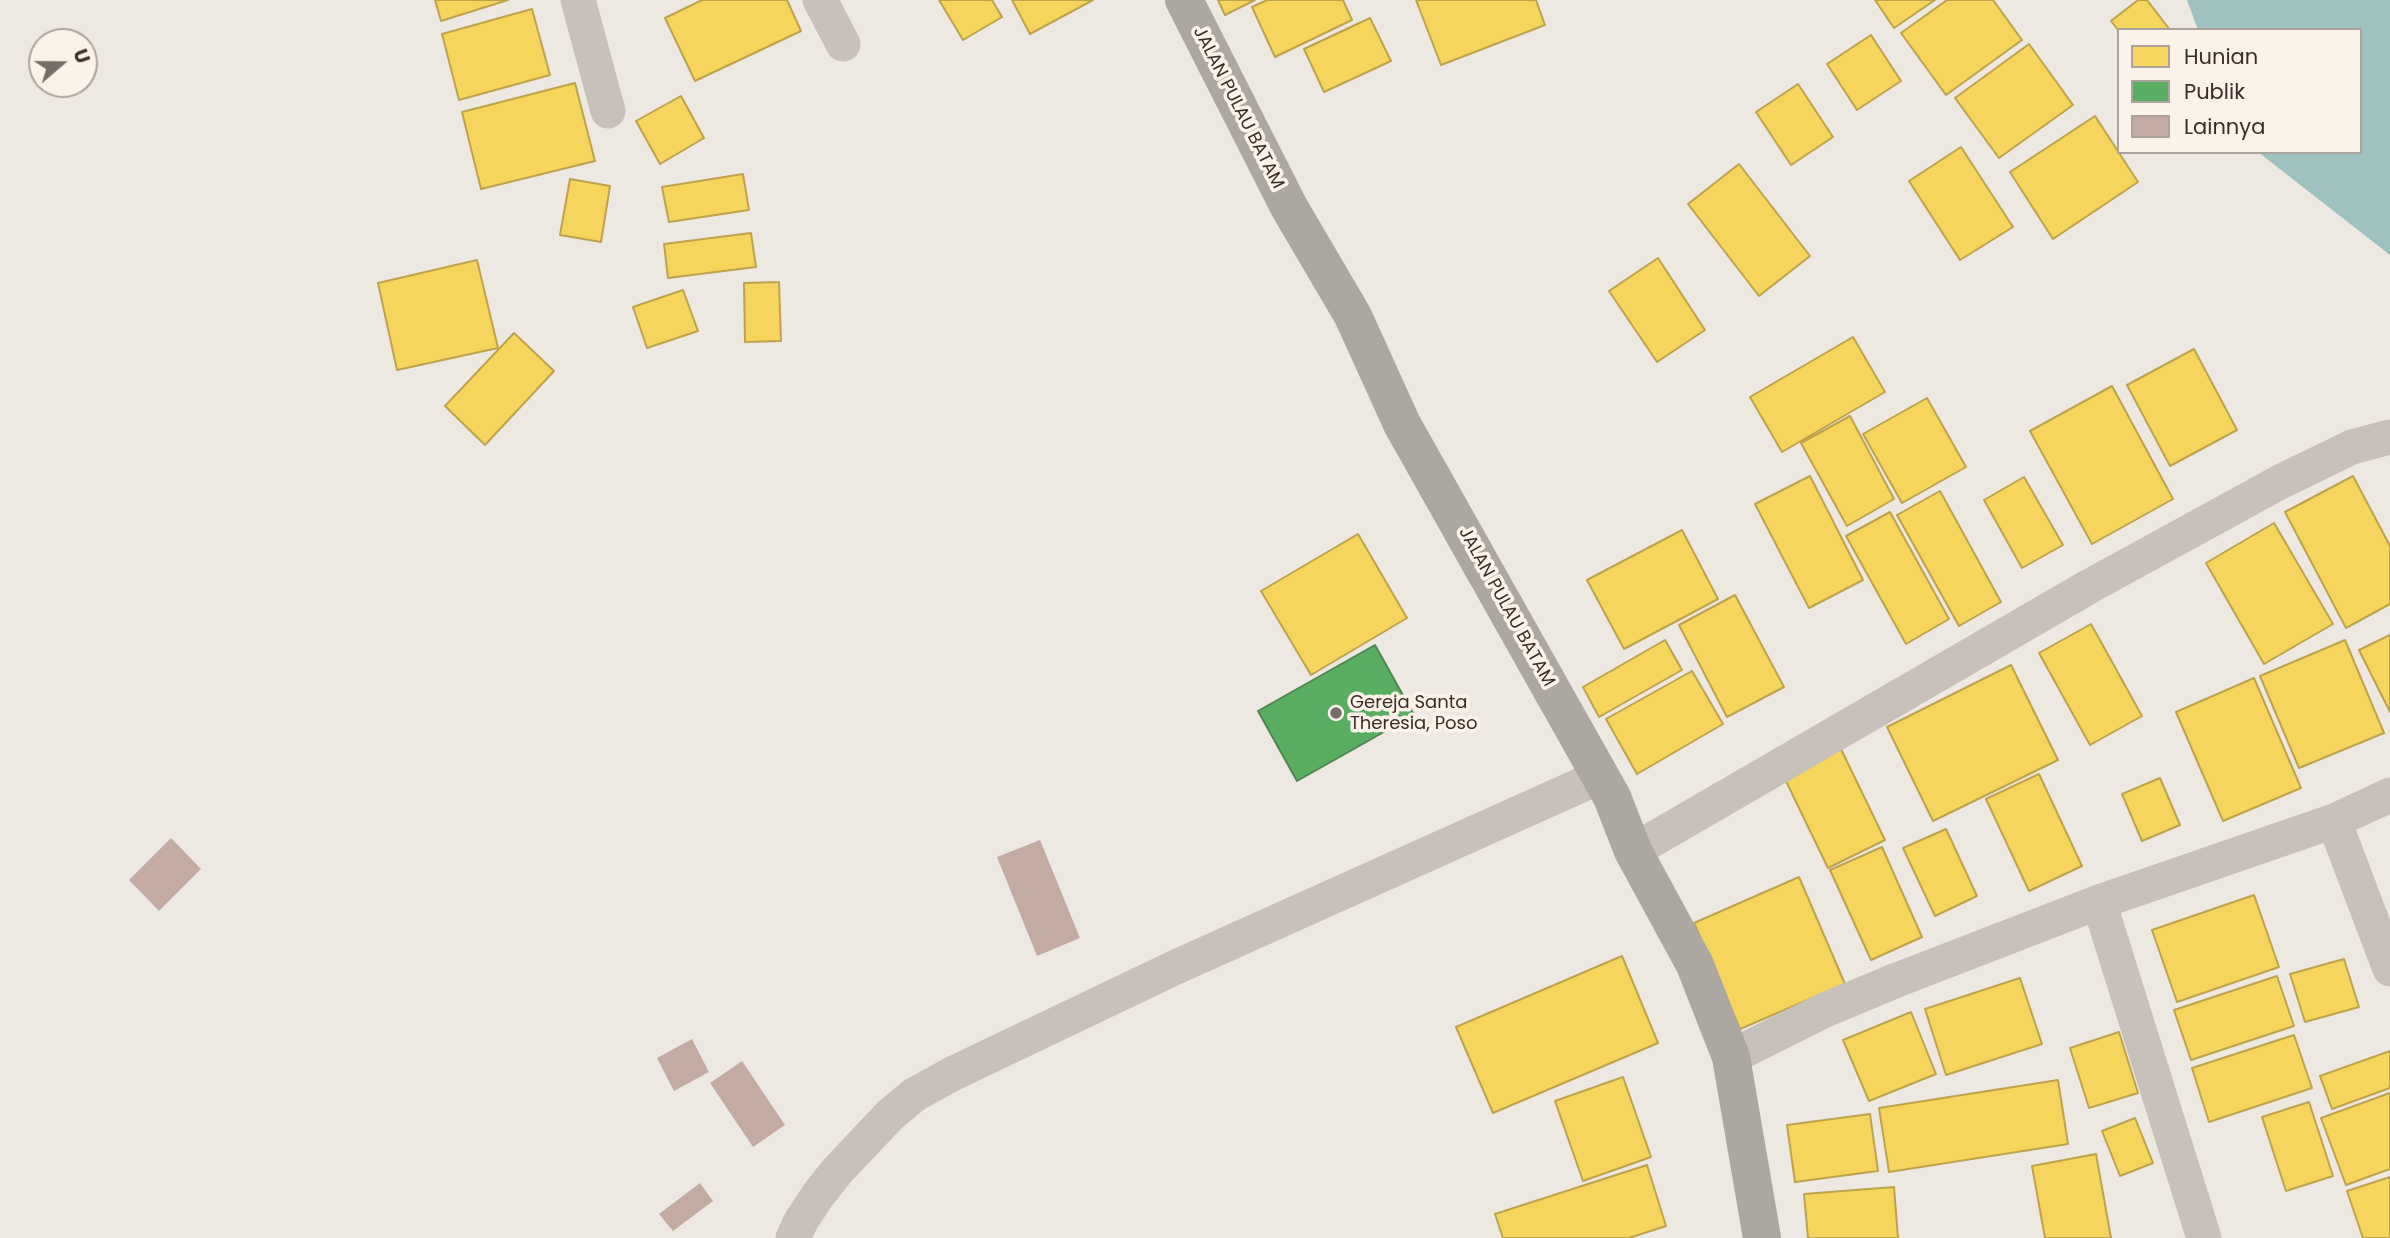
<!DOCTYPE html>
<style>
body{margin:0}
#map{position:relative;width:2390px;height:1238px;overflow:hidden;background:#eee8e2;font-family:Poppins,sans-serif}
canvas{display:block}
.legend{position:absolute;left:2117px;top:28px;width:245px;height:126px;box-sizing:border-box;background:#fbf2e9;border:2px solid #ada39c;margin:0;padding:9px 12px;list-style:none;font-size:21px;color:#382d28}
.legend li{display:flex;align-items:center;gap:14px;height:35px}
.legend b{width:35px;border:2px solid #ada39c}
.north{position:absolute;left:28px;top:28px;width:70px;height:70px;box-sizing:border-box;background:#fbf2e9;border:2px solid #ada39c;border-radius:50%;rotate:70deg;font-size:19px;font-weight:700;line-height:28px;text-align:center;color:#382d28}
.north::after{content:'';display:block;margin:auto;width:24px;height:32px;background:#786e69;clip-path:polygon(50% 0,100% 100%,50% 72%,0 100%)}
</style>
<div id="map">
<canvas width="2390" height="1238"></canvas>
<ul class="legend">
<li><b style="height:19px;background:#f6d55c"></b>Hunian</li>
<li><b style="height:19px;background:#5aae61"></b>Publik</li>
<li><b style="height:19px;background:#c3aba3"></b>Lainnya</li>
</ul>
<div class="north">U</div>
</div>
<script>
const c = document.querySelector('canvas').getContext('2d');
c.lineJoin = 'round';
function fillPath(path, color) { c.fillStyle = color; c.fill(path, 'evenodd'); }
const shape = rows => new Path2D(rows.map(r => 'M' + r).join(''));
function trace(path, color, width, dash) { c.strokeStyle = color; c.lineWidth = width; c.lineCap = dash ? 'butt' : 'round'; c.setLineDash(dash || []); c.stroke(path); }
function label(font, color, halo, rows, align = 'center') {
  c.font = font + ' Poppins,sans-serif'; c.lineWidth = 7; c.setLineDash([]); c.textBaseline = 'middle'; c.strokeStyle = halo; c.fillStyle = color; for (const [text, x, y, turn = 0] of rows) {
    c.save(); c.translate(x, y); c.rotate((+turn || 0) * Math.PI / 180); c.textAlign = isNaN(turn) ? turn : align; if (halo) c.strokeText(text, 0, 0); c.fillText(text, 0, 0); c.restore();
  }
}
fillPath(shape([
 [2187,0,2390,0,2390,255,2258,152,2360,152,2360,30,2198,30]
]), '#9dc2c0');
const homes = shape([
 [435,0,508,0,441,21,435,0],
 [702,0,787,0,801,31,695,81,665,18,702,0],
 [939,0,992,0,1002,17,963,40,939,0],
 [1012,0,1093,0,1030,34,1012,0],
 [1218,0,1255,0,1225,15,1218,0],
 [1267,0,1343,0,1352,20,1275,57,1252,7,1267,0],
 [1416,0,1536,0,1545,25,1441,65,1416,0],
 [1875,0,1935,0,1894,28,1875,0],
 [1947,0,1993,0,2022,40,1946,95,1901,33,1947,0],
 [2138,0,2147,0,2170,30,2119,31,2111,21,2138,0],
 [532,9,550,75,459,100,442,34,532,9],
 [1370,18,1391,61,1324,92,1304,49,1370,18],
 [1871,35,1901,81,1857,110,1827,64,1871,35],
 [2029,44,2073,105,1999,158,1955,98,2029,44],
 [575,83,595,161,481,189,462,112,575,83],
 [1798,84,1833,137,1791,165,1756,112,1798,84],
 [681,96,704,138,660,164,636,121,681,96],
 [2095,116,2138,182,2053,239,2010,172,2095,116],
 [1961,147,2013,227,1960,260,1909,181,1961,147],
 [1739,164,1810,256,1759,296,1688,204,1739,164],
 [743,174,749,210,669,222,662,187,743,174],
 [570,179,610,186,601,242,560,235,570,179],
 [751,233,756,267,668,278,664,244,751,233],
 [1658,258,1705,330,1657,362,1609,291,1658,258],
 [477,260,498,348,397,370,378,283,477,260],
 [779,282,781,341,745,342,744,283,779,282],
 [683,290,698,331,647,348,633,307,683,290],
 [514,333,554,371,485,445,445,406,514,333],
 [1853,337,1885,392,1782,452,1750,397,1853,337],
 [2194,349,2237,430,2170,466,2127,385,2194,349],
 [2112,386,2173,499,2092,544,2030,431,2112,386],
 [1927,398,1966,467,1902,503,1863,434,1927,398],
 [1850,416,1894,499,1847,526,1801,443,1850,416],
 [1810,476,1863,580,1809,608,1755,504,1810,476],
 [2353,476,2390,546,2390,604,2346,628,2285,512,2353,476],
 [2024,477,2063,545,2022,568,1984,500,2024,477],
 [1940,491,2001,602,1959,626,1897,515,1940,491],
 [1890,512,1949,619,1906,644,1846,536,1890,512],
 [2274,523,2333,624,2264,664,2206,563,2274,523],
 [1682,530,1718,599,1624,649,1587,580,1682,530],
 [1358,534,1407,618,1311,675,1261,591,1358,534],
 [1735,595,1784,687,1727,717,1679,625,1735,595],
 [2091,624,2142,716,2090,745,2039,653,2091,624],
 [2390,635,2390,712,2359,650,2390,635],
 [1665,640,1682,670,1599,717,1583,687,1665,640],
 [2345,640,2384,733,2299,768,2260,676,2345,640],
 [2011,665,2058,760,1933,821,1887,727,2011,665],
 [1692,671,1723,724,1637,774,1606,719,1692,671],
 [2254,678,2301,788,2223,821,2176,712,2254,678],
 [1840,747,1885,840,1828,868,1783,775,1840,747],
 [2039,774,2082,866,2029,891,1986,799,2039,774],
 [2160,778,2180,825,2142,841,2122,794,2160,778],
 [1946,829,1977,896,1935,916,1903,848,1946,829],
 [1882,847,1922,937,1871,960,1830,870,1882,847],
 [1799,877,1845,984,1740,1029,1694,923,1799,877],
 [2254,895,2279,967,2177,1002,2152,930,2254,895],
 [1622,956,1658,1043,1493,1113,1456,1027,1622,956],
 [2344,959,2359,1007,2305,1022,2290,974,2344,959],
 [2277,976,2294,1026,2191,1060,2174,1010,2277,976],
 [2020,978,2042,1044,1946,1075,1925,1009,2020,978],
 [1911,1012,1936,1074,1869,1101,1843,1040,1911,1012],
 [2119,1032,2138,1093,2089,1108,2070,1048,2119,1032],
 [2294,1035,2312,1088,2209,1122,2192,1068,2294,1035],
 [2390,1051,2390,1088,2332,1109,2320,1076,2390,1051],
 [1623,1077,1651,1157,1583,1181,1555,1101,1623,1077],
 [2058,1080,2068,1144,1889,1172,1879,1108,2058,1080],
 [2390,1093,2390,1169,2346,1185,2321,1118,2390,1093],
 [2309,1102,2333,1176,2286,1191,2262,1117,2309,1102],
 [1870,1114,1878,1171,1795,1182,1787,1125,1870,1114],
 [2135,1118,2153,1163,2120,1176,2102,1131,2135,1118],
 [2096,1154,2111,1238,2045,1238,2032,1166,2096,1154],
 [1647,1165,1666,1226,1629,1238,1503,1238,1495,1214,1647,1165],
 [2390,1177,2390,1238,2363,1238,2347,1191,2390,1177],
 [1894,1187,1898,1238,1808,1238,1804,1194,1894,1187]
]);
fillPath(homes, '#f6d55c');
trace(homes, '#bda34c', 2);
const public = shape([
 [1375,645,1414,715,1297,781,1258,711,1375,645]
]);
fillPath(public, '#5aae61');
trace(public, '#508750', 2);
fillPath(shape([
 [171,838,201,869,159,911,129,880],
 [1040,840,1080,938,1037,956,997,857],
 [692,1039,709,1072,674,1091,657,1058],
 [742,1061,785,1125,753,1147,710,1083],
 [700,1183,713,1201,673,1231,659,1214]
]), '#c3aba3');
trace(shape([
 [578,0,608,111],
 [820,0,843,44],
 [2334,821,2390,969],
 [1633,851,2090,586,2280,482,2352,447,2390,437],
 [2099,902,2204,1238],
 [1731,1057,1825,1010,1897,980,2099,902,2334,821,2390,795],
 [793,1238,801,1221,818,1195,838,1170,890,1115,914,1095,952,1074,1176,967,1599,777]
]), '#c7c0bb', 35);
trace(shape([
 [1184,0,1289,207,1353,316,1402,424,1612,797,1633,851,1695,965,1731,1057,1762,1238]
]), '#ada7a1', 38);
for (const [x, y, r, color] of [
 [1336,713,7,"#786e69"]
]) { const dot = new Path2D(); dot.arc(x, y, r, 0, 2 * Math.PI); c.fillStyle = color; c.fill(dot); trace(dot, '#fbf2e9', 2.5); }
label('18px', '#382d28', '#fbf2e9', [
 ["JALAN PULAU BATAM",1238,108,63],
 ["JALAN PULAU BATAM",1506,607,61]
]);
label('18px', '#382d28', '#fbf2e9', [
 ["Gereja Santa",1350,703],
 ["Theresia, Poso",1350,724]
], 'left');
</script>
